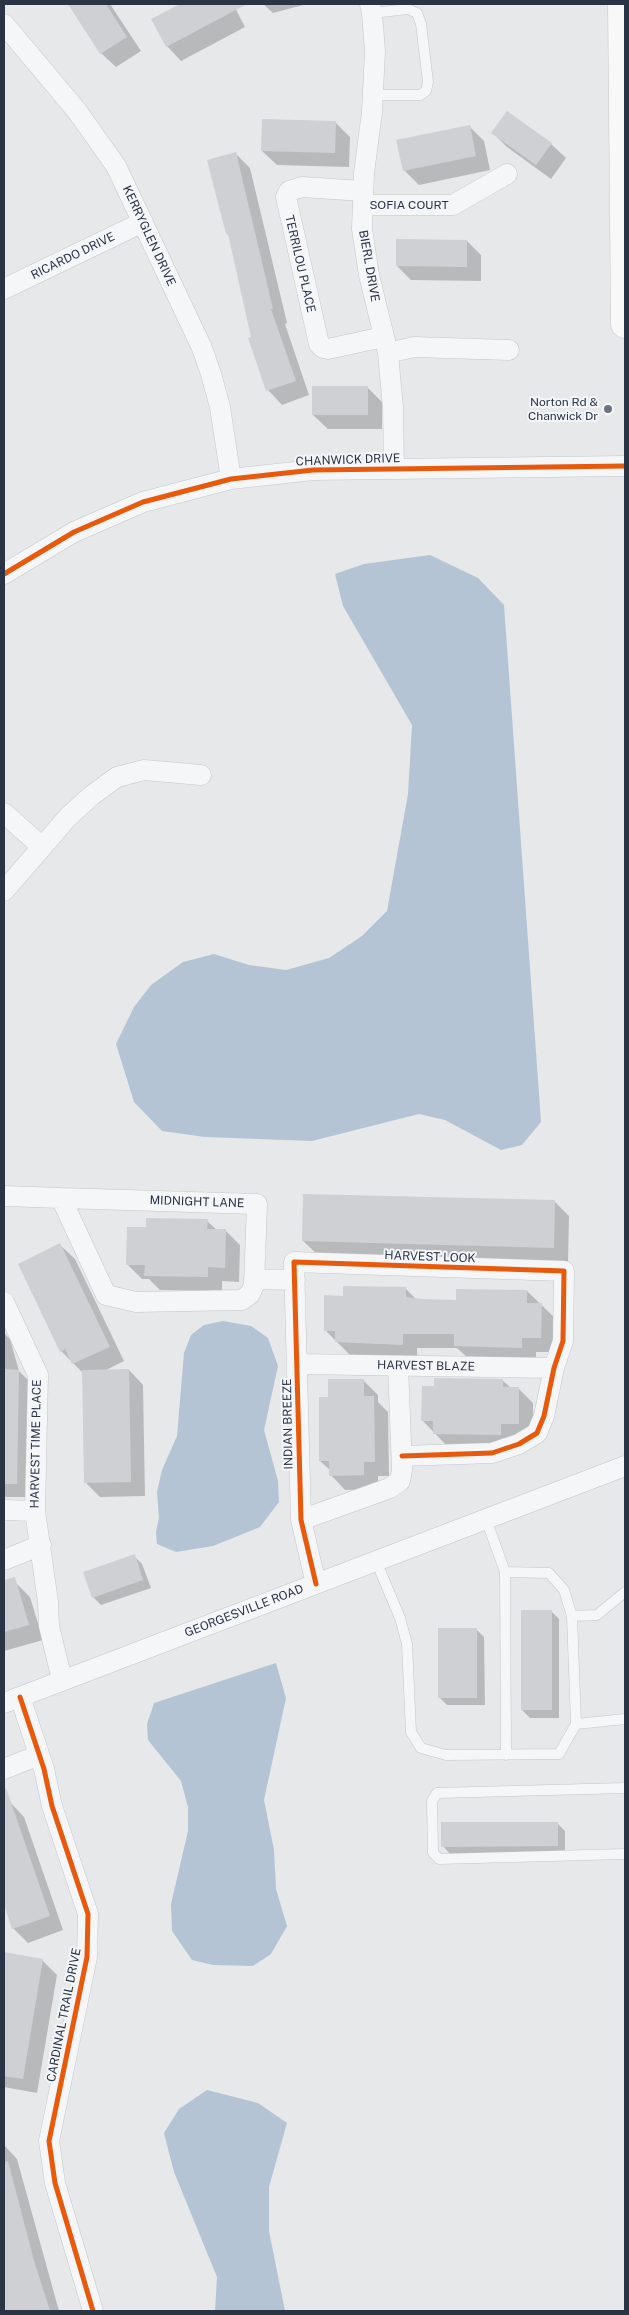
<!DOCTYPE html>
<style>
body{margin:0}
#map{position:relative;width:629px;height:2315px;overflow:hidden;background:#e6e8ea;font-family:"Public Sans",sans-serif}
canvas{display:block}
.frame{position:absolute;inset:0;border:5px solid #2b3445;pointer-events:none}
</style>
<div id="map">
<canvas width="629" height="2315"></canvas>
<div class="frame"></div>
</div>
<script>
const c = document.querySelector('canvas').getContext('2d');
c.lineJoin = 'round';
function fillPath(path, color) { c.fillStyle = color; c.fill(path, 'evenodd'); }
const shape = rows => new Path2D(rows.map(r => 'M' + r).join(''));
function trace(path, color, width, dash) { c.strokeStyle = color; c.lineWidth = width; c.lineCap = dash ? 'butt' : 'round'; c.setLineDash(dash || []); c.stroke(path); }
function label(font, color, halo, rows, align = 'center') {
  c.font = font + ' "Public Sans",sans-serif'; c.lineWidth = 4; c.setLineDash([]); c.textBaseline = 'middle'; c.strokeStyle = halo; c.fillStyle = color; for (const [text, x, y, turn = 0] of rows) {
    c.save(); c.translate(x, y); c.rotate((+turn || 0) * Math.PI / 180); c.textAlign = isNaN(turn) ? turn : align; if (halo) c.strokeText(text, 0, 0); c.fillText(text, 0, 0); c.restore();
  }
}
fillPath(shape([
 [430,555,478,578,504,605,541,1122,522,1145,501,1150,445,1120,419,1114,312,1141,205,1137,162,1131,134,1102,116,1044,134,1007,151,985,183,962,214,954,249,965,286,970,329,958,362,936,387,911,408,794,412,725,343,606,335,574,364,564],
 [223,1321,251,1326,268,1338,278,1366,264,1430,278,1481,279,1502,260,1527,213,1546,176,1552,157,1544,156,1532,159,1518,157,1492,162,1470,177,1436,184,1353,191,1335,204,1325],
 [276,1663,286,1698,264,1800,274,1850,276,1889,287,1926,271,1954,253,1966,213,1965,192,1960,172,1931,171,1904,188,1831,188,1807,181,1781,148,1740,147,1724,154,1703],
 [207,2090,258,2103,287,2123,269,2187,269,2231,285,2311,215,2311,217,2277,174,2172,164,2133,179,2109]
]), '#b4c4d5');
fillPath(shape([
 [70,4,110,4,141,51,116,67,101,53],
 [183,4,233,4,245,27,181,61,167,46,153,20],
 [263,4,307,4,273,13],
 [336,123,350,137,349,167,277,165,262,151],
 [469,126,484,141,490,170,419,185,404,170],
 [493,133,551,144,566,158,551,179,507,147],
 [236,154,250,168,287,323,285,324,309,395,282,405,268,390,230,237,227,234],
 [467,241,481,255,481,281,411,280,397,266],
 [367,387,382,402,382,429,328,429,313,415],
 [555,1202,569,1216,568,1262,318,1255,303,1241],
 [207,1221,217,1230,225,1230,240,1245,239,1282,222,1281,222,1291,160,1290,149,1279,142,1279,127,1264,147,1228],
 [60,1245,75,1259,124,1361,104,1371,129,1370,143,1385,145,1496,100,1497,85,1482,84,1374,61,1351],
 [406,1289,417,1300,457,1301,527,1291,556,1319,555,1352,536,1352,536,1362,470,1360,457,1348,417,1348,417,1359,351,1356,325,1330,344,1297],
 [4,1333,10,1339,19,1371,33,1385,30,1497,4,1497],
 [363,1380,378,1395,378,1402,388,1412,389,1476,378,1476,378,1489,345,1490,331,1475,331,1471,320,1461,329,1398],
 [502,1380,511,1388,519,1389,533,1403,533,1438,515,1449,449,1448,423,1421],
 [134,1556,142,1564,151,1588,101,1605,93,1597],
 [16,1583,30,1597,43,1640,4,1651,4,1586],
 [551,1611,559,1619,559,1718,530,1718,522,1710],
 [476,1629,484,1637,485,1705,447,1705,439,1697],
 [10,1802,24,1817,63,1930,28,1943,13,1928,4,1900,4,1804],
 [557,1823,565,1831,565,1854,450,1854,443,1846],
 [4,1954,42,1960,57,1975,37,2093,4,2087],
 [4,2145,17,2159,59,2311,4,2311]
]), '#0003');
fillPath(shape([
 [68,4,106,4,127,37,100,54],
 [180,4,247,4,166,47,151,19],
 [507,111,552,143,536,165,491,133],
 [262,119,336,121,335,153,261,151],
 [470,125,476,156,403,171,396,140],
 [236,152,273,309,271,309,296,381,266,391,248,338,251,337,228,234,226,234,207,160],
 [396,239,467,240,467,267,396,266],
 [312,386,368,386,368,415,312,415],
 [303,1194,555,1200,554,1248,302,1241],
 [146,1218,208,1219,207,1229,226,1229,225,1268,208,1267,208,1277,144,1276,145,1265,126,1265,127,1227,146,1227],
 [60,1243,110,1347,72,1364,65,1349,60,1352,18,1264],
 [343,1286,406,1287,406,1297,423,1299,456,1300,456,1289,527,1290,527,1303,542,1303,541,1338,522,1338,522,1348,454,1346,454,1334,403,1334,403,1345,335,1342,335,1331,324,1331,324,1295,343,1296],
 [4,1369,19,1370,17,1484,4,1484],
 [129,1369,131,1482,84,1483,82,1370],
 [434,1378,503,1379,503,1387,519,1387,519,1424,501,1424,501,1435,433,1434,433,1421,421,1421,422,1386,434,1386],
 [328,1379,364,1379,364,1396,374,1396,375,1462,364,1462,364,1475,329,1476,329,1461,319,1461,319,1397,328,1397],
 [135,1554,143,1580,92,1598,83,1572],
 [15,1577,29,1625,4,1632,4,1580],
 [521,1610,552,1610,552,1710,521,1710],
 [438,1628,477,1628,477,1698,438,1698],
 [6,1788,50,1916,12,1929,4,1904,4,1789],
 [441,1822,558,1822,558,1846,441,1847],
 [4,1952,43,1959,23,2079,4,2076],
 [8,2161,34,2261,50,2311,4,2311,4,2162]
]), '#ced0d3');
const lane = shape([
 [372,13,408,9,417,13,421,24,428,82,426,91,420,95,373,95],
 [486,1519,505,1572,549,1573,564,1590,572,1616,597,1615,625,1592],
 [376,1561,400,1618,407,1644,411,1732,421,1748,446,1755,559,1754,576,1724,572,1616],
 [505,1572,506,1755],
 [576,1724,625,1719],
 [625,1788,437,1793,432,1801,433,1853,439,1859,625,1854]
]);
const street = shape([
 [370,4,372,13,375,51,372,112,364,173,362,229,369,275,388,353,393,408,394,468],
 [4,24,77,111,116,166,202,348,211,374,220,407,231,479],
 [363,191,302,187,289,191,286,197,319,344,323,348,328,349,383,337],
 [363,205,453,205,507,174],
 [4,289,143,222],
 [388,353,414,347,509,350],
 [4,574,74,532,143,502,231,479,313,470,625,466],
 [4,813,42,847],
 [4,891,68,817,91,796,117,777,144,770,201,775],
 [4,1196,61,1198],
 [61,1198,257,1204,254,1285,250,1294,242,1300,136,1302,106,1295,61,1198],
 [254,1279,295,1280],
 [4,1302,38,1375,35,1511,48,1602,49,1626,62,1680],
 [297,1364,554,1368],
 [4,1510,35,1511],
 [301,1520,390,1488,400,1481,402,1470,398,1366],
 [4,1560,41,1545],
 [316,1584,301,1520,294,1262,564,1271,563,1341,554,1368,544,1416,537,1433,519,1444,492,1453,402,1456],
 [20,1697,44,1769,52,1806,88,1914,87,1957,49,2141,55,2183,93,2311],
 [4,1703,625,1466],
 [4,1769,39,1755]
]);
const secondary = shape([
 [622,4,625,324]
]);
trace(lane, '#c4c6c8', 11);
trace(street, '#c4c6c8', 21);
trace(secondary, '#c4c6c8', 29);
trace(lane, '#f5f6f7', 10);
trace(street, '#f5f6f7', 20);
trace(secondary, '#f8f8f8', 28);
trace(shape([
 [4,574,74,532,143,502,231,479,313,470,625,466],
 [316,1584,301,1520,294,1262,564,1271,563,1341,554,1368,544,1416,537,1433,519,1444,492,1453,402,1456],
 [20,1697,44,1769,52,1806,88,1914,87,1957,49,2141,55,2183,93,2311]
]), '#e8590c', 5);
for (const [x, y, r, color] of [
 [608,409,5,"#6c737f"]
]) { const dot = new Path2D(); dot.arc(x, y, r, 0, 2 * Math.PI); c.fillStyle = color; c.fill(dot); trace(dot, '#f4f6f9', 2); }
label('12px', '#2b3445', '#f4f6f9', [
 ["SOFIA COURT",409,205],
 ["KERRYGLEN DRIVE",149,236,65],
 ["RICARDO DRIVE",73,256,-26],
 ["TERRILOU PLACE",300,264,77],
 ["BIERL DRIVE",369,266,80],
 ["CHANWICK DRIVE",348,460,-2],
 ["MIDNIGHT LANE",197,1202,2],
 ["HARVEST LOOK",430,1257,2],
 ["HARVEST BLAZE",426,1366,1],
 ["INDIAN BREEZE",288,1424,-91],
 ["HARVEST TIME PLACE",36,1444,-89],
 ["GEORGESVILLE ROAD",244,1611,-21],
 ["CARDINAL TRAIL DRIVE",64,2015,-79]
]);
label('12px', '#2b3445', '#f4f6f9', [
 ["Norton Rd &",598,402],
 ["Chanwick Dr",598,416]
], 'right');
</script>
